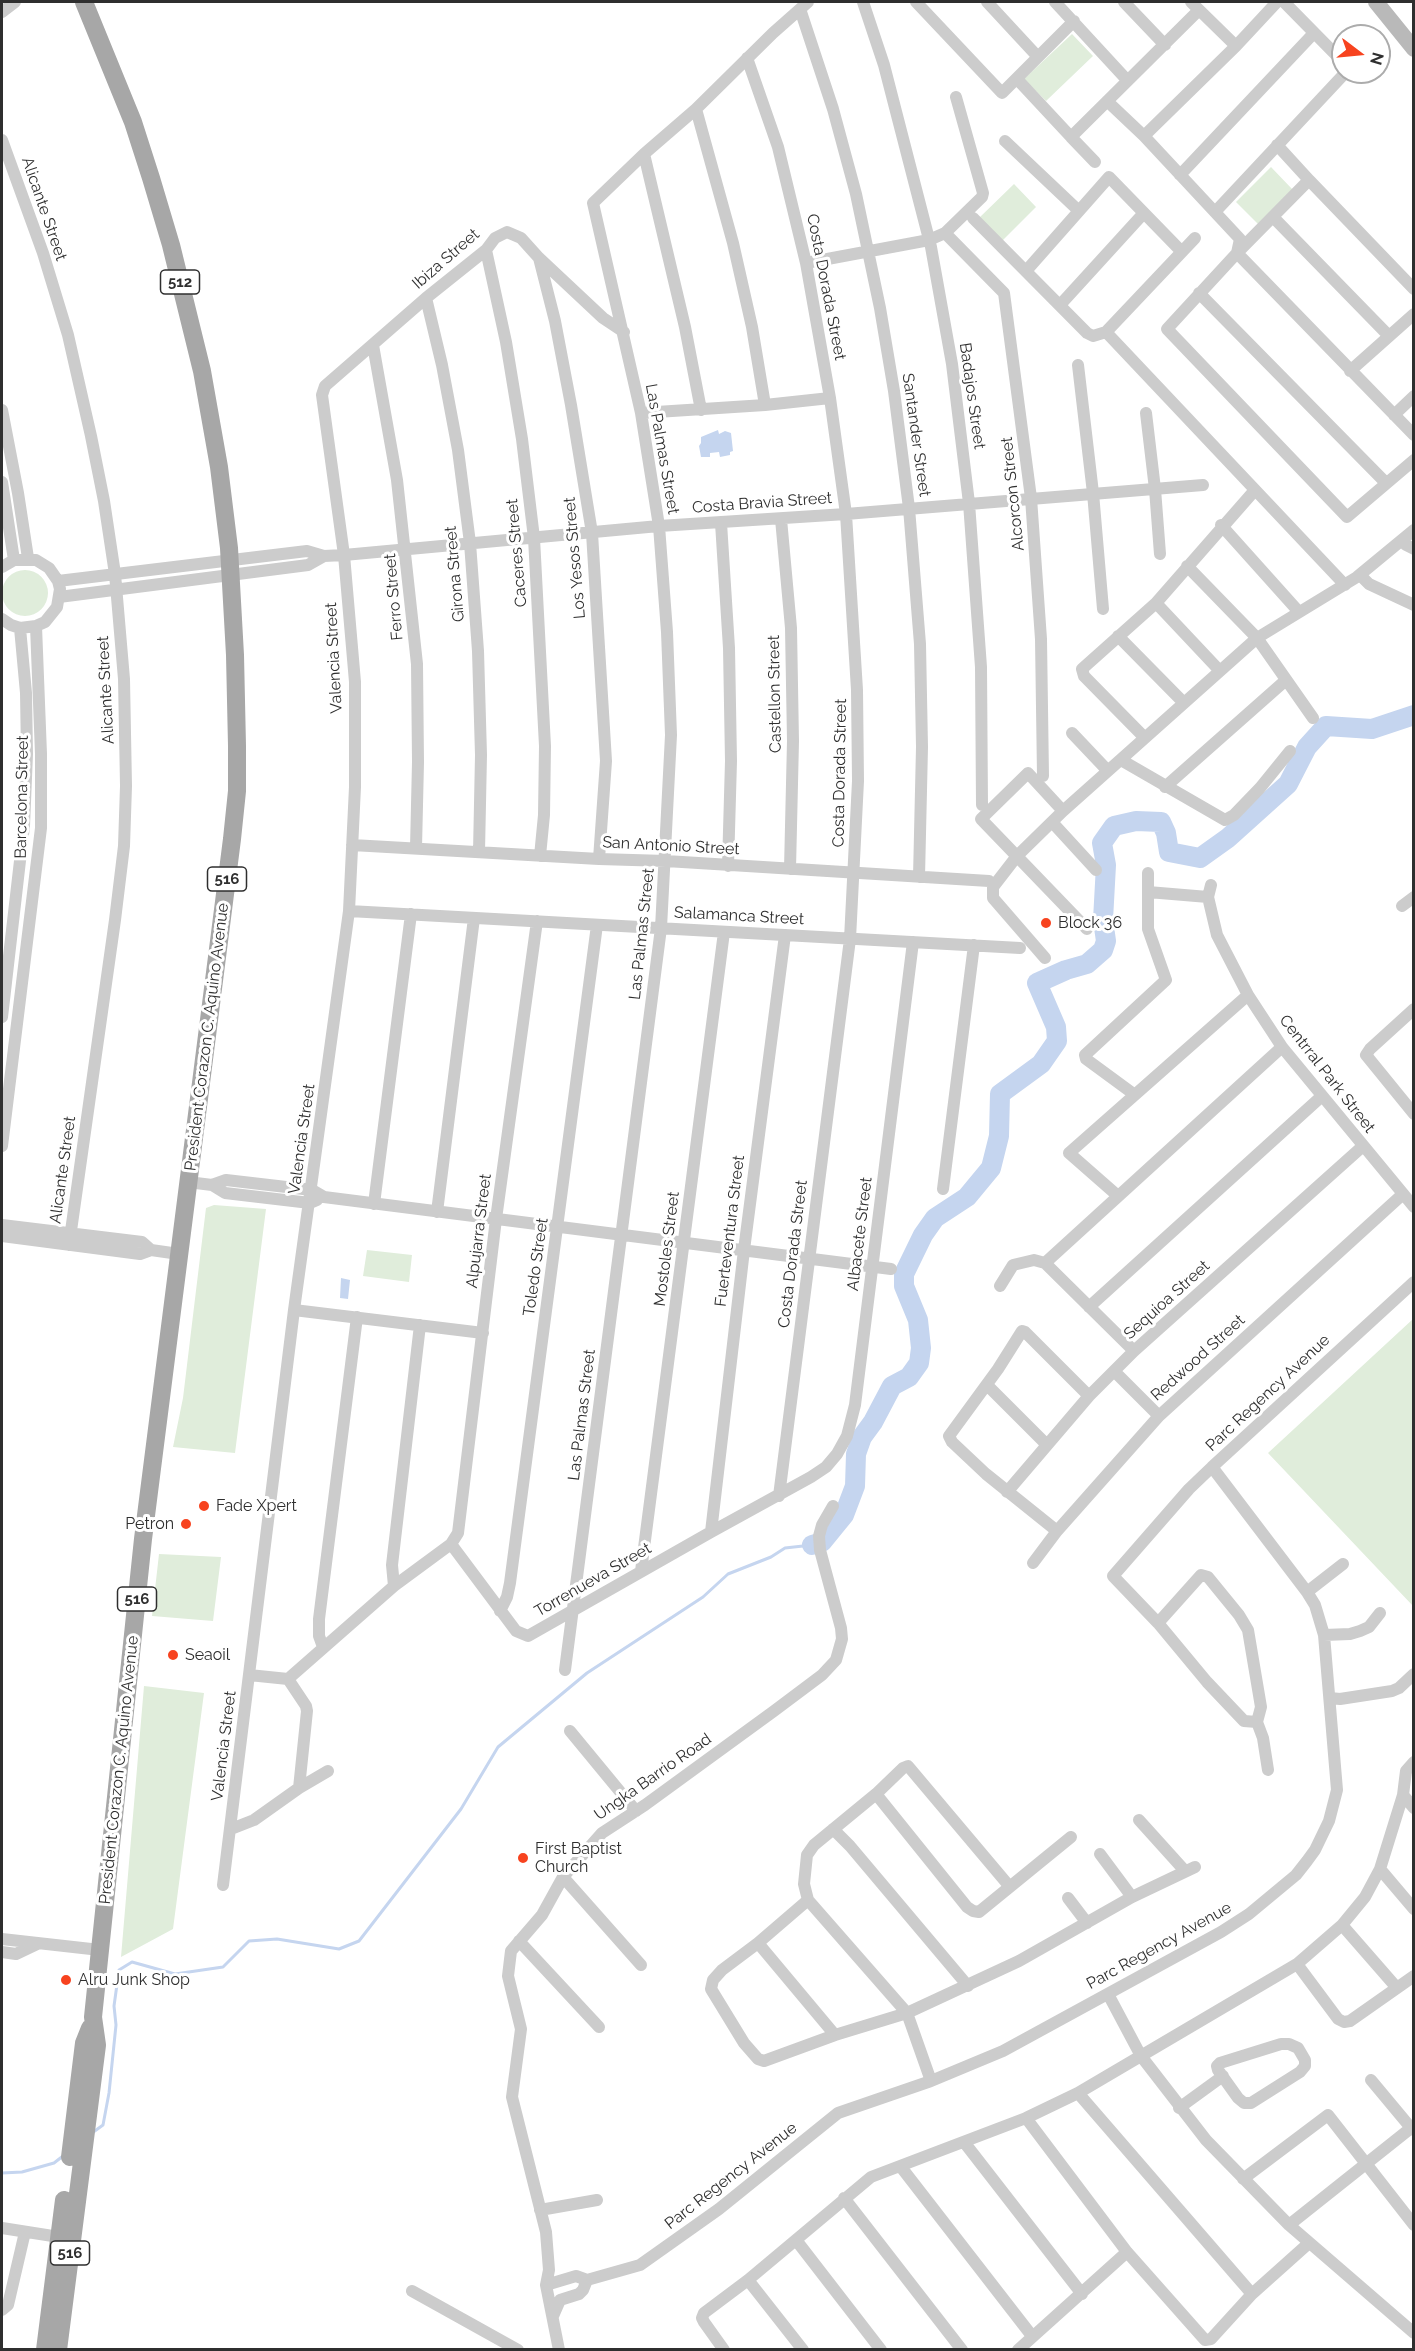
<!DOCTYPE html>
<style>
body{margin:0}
#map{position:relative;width:1415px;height:2351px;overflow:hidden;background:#fff;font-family:Raleway,sans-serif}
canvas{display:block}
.frame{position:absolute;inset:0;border:3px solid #2f2f2f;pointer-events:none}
.north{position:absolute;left:1331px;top:24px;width:60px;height:60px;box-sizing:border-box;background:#fff;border:2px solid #acacac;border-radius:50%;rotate:106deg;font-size:16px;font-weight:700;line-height:24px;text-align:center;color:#2f2f2f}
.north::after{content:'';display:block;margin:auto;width:21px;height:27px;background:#f7431f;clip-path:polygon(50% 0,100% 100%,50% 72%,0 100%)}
</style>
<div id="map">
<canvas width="1415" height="2351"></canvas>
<div class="frame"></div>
<div class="north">N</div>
</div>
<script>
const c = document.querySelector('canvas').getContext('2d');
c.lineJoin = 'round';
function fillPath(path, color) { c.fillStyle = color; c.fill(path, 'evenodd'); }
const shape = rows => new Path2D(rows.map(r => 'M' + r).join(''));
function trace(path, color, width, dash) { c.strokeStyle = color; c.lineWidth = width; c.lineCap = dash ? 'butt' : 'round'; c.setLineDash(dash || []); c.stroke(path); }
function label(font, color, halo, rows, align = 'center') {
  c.font = font + ' Raleway,sans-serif'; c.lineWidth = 6; c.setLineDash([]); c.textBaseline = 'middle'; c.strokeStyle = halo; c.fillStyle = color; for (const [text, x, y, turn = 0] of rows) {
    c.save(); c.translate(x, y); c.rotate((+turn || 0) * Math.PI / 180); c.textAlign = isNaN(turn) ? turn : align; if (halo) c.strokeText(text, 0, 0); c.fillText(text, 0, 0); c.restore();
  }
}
fillPath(shape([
 [1072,34,1093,56,1046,101,1024,79],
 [1271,167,1293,190,1258,224,1236,202],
 [1014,184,1036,207,1002,241,979,218],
 '2 593a23 23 0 1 1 46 0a23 23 0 1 1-46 0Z',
 [214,1205,266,1209,235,1453,173,1447,183,1398,206,1208],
 [367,1250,412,1255,409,1282,363,1276],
 [1413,1319,1413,1606,1268,1453],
 [159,1554,221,1557,213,1621,152,1616],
 [144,1686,204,1693,173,1929,121,1957]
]), '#e0eddb');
fillPath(shape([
 [718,430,719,434,725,431,731,433,733,451,730,452,730,455,720,457,719,452,710,453,710,457,701,457,699,446,701,443,701,437],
 [341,1278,350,1280,348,1299,340,1298]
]), '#c5d5ef');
trace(shape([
 [92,2133,103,2125,109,2093,116,2025,114,2006,119,1970,132,1962,175,1974,223,1967,249,1941,277,1939,339,1949,359,1941,461,1809,498,1747,587,1673,703,1597,728,1574,771,1557,785,1548,812,1545],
 [2,2173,22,2172,54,2163,63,2156]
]), '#c5d5ef', 3);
trace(shape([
 [812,1545,822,1542,844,1515,855,1486,856,1454,862,1437,873,1422,892,1386,909,1377,919,1363,921,1348,918,1320,904,1286,904,1274,923,1235,935,1218,967,1197,991,1168,999,1136,1000,1094,1041,1064,1057,1041,1056,1027,1037,983,1066,970,1087,964,1103,950,1106,941,1103,920,1106,865,1102,843,1114,826,1136,821,1161,822,1166,833,1169,852,1200,858,1228,838,1288,784,1307,747,1326,726,1372,729,1414,715]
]), '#c5d5ef', 20);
trace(shape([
 [863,2,884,65,931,247,952,364,969,503,981,667,982,805],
 [916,2,1002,93,1074,21],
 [987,2,1038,57],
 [1055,2,1127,80],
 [1124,2,1165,45],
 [1191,2,1236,46],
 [1284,2,1343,62],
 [800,9,833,109,856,194,880,308,894,391,909,508,920,644,922,747,919,877],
 [2,12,15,2],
 [747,58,778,147,806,263,830,398,846,514,857,690,858,781,850,939,779,1496],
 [1017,79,1071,137,1199,10],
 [1107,101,1144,136],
 [696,109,733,243,752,327,765,405],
 [1071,137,1095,162],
 [2,140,43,253,68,335,91,436,104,501,115,574,124,679,126,786,124,846,115,920,69,1245],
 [1005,141,1079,211],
 [1277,145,1309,180,1237,253,1240,239,1144,136,1236,46,1277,2],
 [644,154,685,327,701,410],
 [1180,175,1314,33],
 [1309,180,1414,289],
 [1215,212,1346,72],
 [1273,217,1389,336],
 [973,218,1087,333,1093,336,1106,332,1195,238],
 [945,233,1004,293,1031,498,1041,639,1043,776],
 [486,250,506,342,522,439,534,538,545,746,544,815,540,856],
 [539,258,555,321,571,405,592,533,606,761,599,859],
 [806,263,929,240,945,233,982,197,983,193,956,97],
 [1026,271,1109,177,1181,251],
 [1199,293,1386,483],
 [426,298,442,365,458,450,470,543,478,651,481,755,479,852],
 [1060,305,1143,214],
 [1106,332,1345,585],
 [373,345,397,480,417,664,418,762,416,848],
 [1078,365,1093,493,1103,609],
 [1350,371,1414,314],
 [2,410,18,493,28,558],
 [641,413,765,405,830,398],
 [1146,413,1155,489,1160,554],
 [1394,415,1414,396],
 [1414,435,1237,253,1167,329,1347,517,1414,460],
 [2,482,14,560],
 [781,519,791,628,793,741,790,869],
 [721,523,729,648,731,761,728,866],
 [1221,525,1299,612],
 [1406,545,1414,549],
 [1187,566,1257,638,1313,718],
 [2,567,14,560,36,560,49,568,58,581,60,589,57,607,45,622,36,626,20,628,11,625,2,619],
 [1360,575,1369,584,1414,605],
 [58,581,307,551,324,556,344,555,659,526,846,514,1203,485],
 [59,597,308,565,324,556],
 [1156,603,1220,671],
 [1118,636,1184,703],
 [1072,733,1108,771],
 [1145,738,1084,676,1082,669,1156,603,1255,490],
 [1121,760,1225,820,1234,815,1260,788,1290,751],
 [1165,787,1286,680],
 [1063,811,1028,773,981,819,1087,929],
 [1052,822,1096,870],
 [352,845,599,859,666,861,989,881],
 [1211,885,1208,897,1217,935,1248,995,1282,1047,1414,1207],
 [1148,892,1208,897],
 [1402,906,1414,897],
 [349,911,1020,948],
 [1045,958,993,898,993,887,1017,856,1063,811,1257,638,1357,577,1414,530],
 [1414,1009,1370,1049,1366,1055,1414,1114],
 [2,1017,24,826,27,754,26,693,20,628],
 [1135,1095,1086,1059,1085,1055,1166,980,1148,929,1148,873],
 [2,1146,41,828,41,754,36,626],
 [188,1182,212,1185,226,1180,312,1190,324,1197,891,1269],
 [212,1185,225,1193,310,1203,317,1200],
 [943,1189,974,945],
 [1118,1196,1069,1153,1248,995],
 [374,1204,411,914],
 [437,1212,474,918],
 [2,1225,142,1242,151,1250],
 [2,1236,140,1254,151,1250,179,1254],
 [1045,1263,1282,1047],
 [1000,1286,1013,1265,1034,1260,1045,1263,1134,1351],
 [1089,1307,1322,1096],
 [294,1310,483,1333],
 [1114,1371,1159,1416],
 [987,1385,1047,1445],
 [1212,1467,1189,1489,1113,1576,1158,1623,1207,1682,1244,1721,1257,1722],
 [1007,1492,1089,1396,1134,1351,1363,1146],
 [1057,1531,986,1474,952,1442,949,1436,998,1369,1022,1331,1025,1332,1089,1396],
 [711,1532,744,1250,785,935],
 [451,1544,516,1631,528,1636,711,1532,811,1477,826,1467,837,1454,847,1436,855,1405,913,942],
 [1033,1563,1057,1531,1159,1416,1403,1194],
 [641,1571,724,932],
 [394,1586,392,1565,420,1325],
 [1307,1592,1343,1564],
 [500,1611,507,1597,510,1583,597,925],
 [1158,1623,1201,1575,1208,1577,1239,1615,1248,1630,1261,1707,1257,1722,1263,1738,1268,1770],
 [1324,1635,1350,1634,1360,1631,1369,1627,1380,1613],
 [323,1647,319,1636,319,1619,357,1317],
 [565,1670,661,928,671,735,667,632,659,526,641,413,593,203,644,154,696,109,773,33,808,2],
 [249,1675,288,1679],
 [288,1679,394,1586,451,1544,458,1533,496,1219,537,921],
 [288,1679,306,1706,307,1711,299,1788],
 [1330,1698,1340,1699,1392,1691,1399,1688,1414,1674],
 [570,1731,636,1811],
 [876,1794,967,1907,973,1911,979,1912,1071,1837],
 [1403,1795,1414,1808],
 [1139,1820,1185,1871],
 [231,1829,254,1820,299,1788,328,1771],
 [833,1829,850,1846,968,1986],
 [1100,1854,1132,1897],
 [1380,1869,1414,1909],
 [563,1877,641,1965],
 [223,1885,294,1310,349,911,355,787,355,682,344,555,322,395,325,386,426,298,486,250,495,238,507,232,521,238,539,258,603,318,624,332],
 [1068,1898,1087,1923],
 [808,1900,758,1943,722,1970,713,1980,711,1989,744,2043,758,2059,764,2061,835,2035,907,2013,1019,1961,1132,1897,1195,1867],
 [1342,1925,1397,1988],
 [2,1939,100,1950],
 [519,1941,599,2027],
 [758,1943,835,2035],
 [2,1952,16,1954,37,1944],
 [1297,1964,1338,2019,1344,2022,1350,2021,1414,1976],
 [1108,1994,1141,2056,1206,2140,1289,2225,1414,2333],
 [1281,2044,1289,2044,1298,2048,1305,2060,1305,2066,1300,2072,1251,2103,1244,2103,1238,2098,1218,2070,1217,2066,1220,2063,1281,2044],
 [1371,2080,1411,2128],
 [931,2081,907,2013,808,1900,804,1884,807,1855,814,1845,876,1794,903,1768,908,1766,1010,1887],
 [1078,2093,1252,2294],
 [1179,2108,1223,2076],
 [1026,2118,1127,2252,1205,2340,1211,2339,1252,2294,1309,2243],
 [964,2142,1082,2294],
 [901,2167,1032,2336],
 [1243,2179,1328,2115,1414,2225],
 [844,2198,962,2350],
 [540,2210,597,2200],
 [1289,2225,1411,2128,1414,2130],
 [2,2228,59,2237],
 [796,2240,881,2350],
 [587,2280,640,2265,719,2209,838,2113,931,2081,1003,2051,1221,1932,1249,1914,1296,1875,1307,1861,1315,1850,1329,1821,1337,1790,1324,1635,1315,1605,1307,1592,1212,1467,1414,1282],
 [748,2280,803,2350],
 [546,2285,576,2276,587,2280],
 [412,2291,518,2350],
 [2,2310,8,2305,25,2232],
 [553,2316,560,2300,579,2294,583,2290,587,2280],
 [559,2350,546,2285,549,2270,546,2232,512,2097,521,2029,508,1976,511,1951,542,1915,563,1877,602,1833,645,1805,774,1711,822,1675,836,1660,842,1639,841,1628,820,1550,819,1536,822,1525,833,1506],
 [724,2350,704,2322,702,2318,704,2313,748,2280,871,2177,1026,2118,1078,2093,1297,1964,1342,1925,1365,1897,1380,1869,1403,1795,1406,1771,1414,1762],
 [1018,2350,1127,2252]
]), '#ccc', 12);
trace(shape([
 [1376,2,1414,49]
]), '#b9b9b9', 16);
trace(shape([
 [70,2157,84,2043,90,2028],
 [45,2350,64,2200],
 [58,2350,97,2045,93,2017,143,1539,232,839,237,791,237,746,235,655,229,548,219,467,202,371,171,245,151,178,133,122,84,2]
]), '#a7a7a7', 18);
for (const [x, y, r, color] of [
 [1046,923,6,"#f7431f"],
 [204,1506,6,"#f7431f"],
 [186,1524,6,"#f7431f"],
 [173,1655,6,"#f7431f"],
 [523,1858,6,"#f7431f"],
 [66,1980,6,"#f7431f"]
]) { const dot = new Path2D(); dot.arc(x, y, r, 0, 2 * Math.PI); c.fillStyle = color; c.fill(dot); trace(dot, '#fff', 2); }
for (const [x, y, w] of [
 [180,282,39],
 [227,879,39],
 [137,1599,39],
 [70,2253,39]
]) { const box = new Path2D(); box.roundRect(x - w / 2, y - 12, w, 24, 4.5); c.fillStyle = '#fff'; c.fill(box); trace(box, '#2f2f2f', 1.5); }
label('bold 15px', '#2f2f2f', null, [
 ["512",180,282],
 ["516",227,879],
 ["516",137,1599],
 ["516",70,2253]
]);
label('16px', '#2f2f2f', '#fff', [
 ["Alicante Street",44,209,71],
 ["Ibiza Street",446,259,-41],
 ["Costa Dorada Street",826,287,79],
 ["Badajos Street",972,396,82],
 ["Santander Street",916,435,82],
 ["Las Palmas Street",662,449,80],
 ["Alcorcon Street",1013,494,-96],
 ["Costa Bravia Street",762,503,-4],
 ["Caceres Street",517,553,-95],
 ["Los Yesos Street",575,558,-95],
 ["Girona Street",455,574,-95],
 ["Ferro Street",394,597,-95],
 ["Valencia Street",334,658,-93],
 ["Alicante Street",106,690,-93],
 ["Castellon Street",775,694,-91],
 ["Costa Dorada Street",840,773,-89],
 ["Barcelona Street",22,797,-89],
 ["San Antonio Street",671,846,3],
 ["Salamanca Street",739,916,3],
 ["Las Palmas Street",642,934,-84],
 ["President Corazon C. Aquino Avenue",207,1037,-83],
 ["Centrral Park Street",1327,1074,52],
 ["Valencia Street",302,1139,-82],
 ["Alicante Street",63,1170,-82],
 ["Alpujarra Street",479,1231,-83],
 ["Fuerteventura Street",730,1231,-83],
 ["Albacete Street",860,1234,-83],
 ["Mostoles Street",667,1249,-83],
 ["Costa Dorada Street",793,1254,-83],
 ["Toledo Street",536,1267,-82],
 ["Sequioa Street",1167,1300,-42],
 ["Redwood Street",1198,1358,-42],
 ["Parc Regency Avenue",1268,1393,-43],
 ["Las Palmas Street",582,1415,-83],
 ["Torrenueva Street",593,1580,-30],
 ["Valencia Street",224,1746,-83],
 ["President Corazon C. Aquino Avenue",119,1770,-84],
 ["Ungka Barrio Road",653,1777,-35],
 ["Parc Regency Avenue",1159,1946,-29],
 ["Parc Regency Avenue",731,2176,-38]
]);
label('16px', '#2f2f2f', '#fff', [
 ["Block 36",1058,923],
 ["Fade Xpert",216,1506],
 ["Petron",174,1524,"right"],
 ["Seaoil",185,1655],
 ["First Baptist",535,1849],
 ["Church",535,1867],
 ["Alru Junk Shop",78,1980]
], 'left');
</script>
